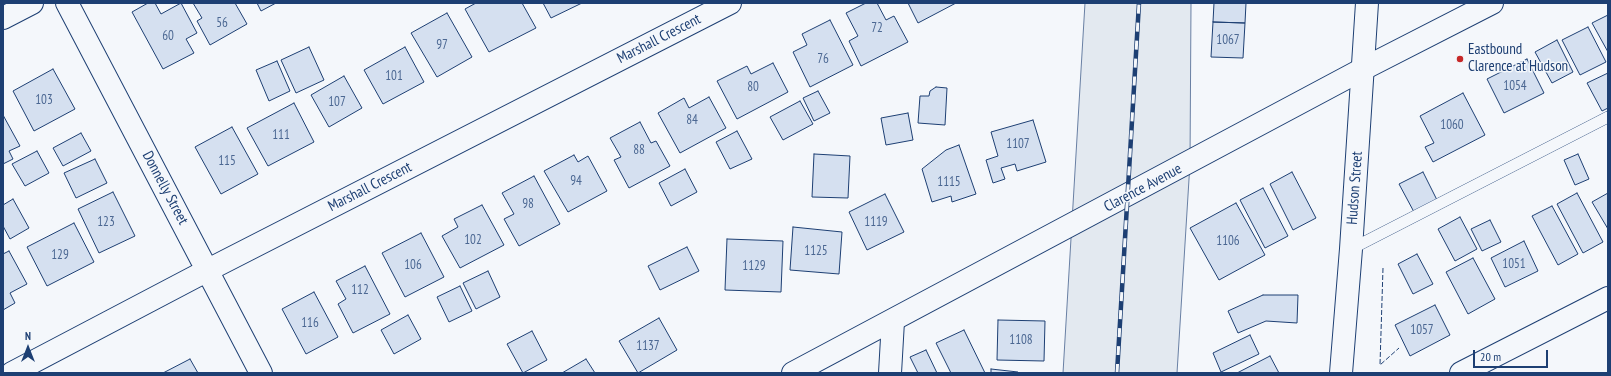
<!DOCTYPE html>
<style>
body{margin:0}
#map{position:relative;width:1611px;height:376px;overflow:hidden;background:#f4f7fb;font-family:"PT Sans Narrow",sans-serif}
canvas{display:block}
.frame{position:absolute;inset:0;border:4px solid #1d3f73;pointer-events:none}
.north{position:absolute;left:8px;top:328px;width:40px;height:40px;-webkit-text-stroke:3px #f4f7fb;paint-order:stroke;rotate:0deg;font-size:11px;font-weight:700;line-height:16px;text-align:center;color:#1d3f73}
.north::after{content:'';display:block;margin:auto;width:14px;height:18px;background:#1d3f73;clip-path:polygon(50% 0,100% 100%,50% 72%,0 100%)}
.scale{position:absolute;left:1473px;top:350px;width:75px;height:18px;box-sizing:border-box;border:2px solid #1d3f73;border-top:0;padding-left:5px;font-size:12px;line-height:14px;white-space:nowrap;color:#1d3f73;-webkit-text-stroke:3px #f4f7fb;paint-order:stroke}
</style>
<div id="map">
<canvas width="1611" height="376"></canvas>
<div class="frame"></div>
<div class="north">N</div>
<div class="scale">20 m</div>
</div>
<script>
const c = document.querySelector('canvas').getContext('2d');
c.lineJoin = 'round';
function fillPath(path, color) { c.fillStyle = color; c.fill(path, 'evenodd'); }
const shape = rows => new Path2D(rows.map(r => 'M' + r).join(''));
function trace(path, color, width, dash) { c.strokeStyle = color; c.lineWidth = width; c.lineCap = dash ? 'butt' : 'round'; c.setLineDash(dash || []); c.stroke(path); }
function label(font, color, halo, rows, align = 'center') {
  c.font = font + ' "PT Sans Narrow",sans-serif'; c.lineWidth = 3; c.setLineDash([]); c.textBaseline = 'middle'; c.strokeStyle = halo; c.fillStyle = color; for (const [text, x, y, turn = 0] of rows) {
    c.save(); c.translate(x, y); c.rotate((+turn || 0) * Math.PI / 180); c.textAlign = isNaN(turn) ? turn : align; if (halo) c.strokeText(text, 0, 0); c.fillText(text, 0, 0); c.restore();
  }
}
const green = shape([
 [1085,3,1191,3,1190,163,1177,373,1063,373,1085,3]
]);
fillPath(green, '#e3e9f0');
trace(green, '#687fa3', 1);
const building = shape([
 [148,3,155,3,161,14,181,3,197,33,186,39,194,53,163,69,132,12,148,3],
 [193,3,235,3,247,24,210,45,197,21,202,18,193,3],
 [257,3,276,3,261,11,257,3],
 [476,3,522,3,536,28,489,52,465,9,476,3],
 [543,3,582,3,551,18,543,3],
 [866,3,877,3,886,20,894,16,908,42,861,66,849,41,858,36,846,13,866,3],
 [908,3,956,3,918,23,908,3],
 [1214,3,1246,3,1245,23,1213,22,1214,3],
 [447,13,472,57,437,77,411,33,447,13],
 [1608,15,1608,52,1592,23,1608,15],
 [830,20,853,65,810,87,793,52,807,45,802,34,830,20],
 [1213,22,1245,23,1243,58,1211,57,1213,22],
 [1588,27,1606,62,1580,75,1562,40,1588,27],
 [1557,40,1573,72,1552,83,1535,52,1557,40],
 [309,47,324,80,296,93,281,60,309,47],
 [405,47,424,82,383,104,364,70,405,47],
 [1527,59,1544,93,1504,113,1487,79,1527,59],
 [277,61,290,91,269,101,256,70,277,61],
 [773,63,788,92,737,119,717,81,747,66,751,74,773,63],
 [53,69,75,109,34,131,13,91,53,69],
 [1608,73,1608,108,1602,111,1587,83,1608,73],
 [344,76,362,108,329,127,311,95,344,76],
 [936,87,947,88,945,125,918,123,920,96,929,96,930,91,936,87],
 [818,91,830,113,814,121,803,98,818,91],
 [1463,93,1485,135,1433,162,1425,147,1434,143,1420,116,1463,93],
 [709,97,726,128,680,153,658,113,684,98,689,108,709,97],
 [800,101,813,124,783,140,770,117,800,101],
 [294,103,314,142,268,166,247,128,294,103],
 [908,113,913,140,886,145,881,118,908,113],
 [3,115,20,146,9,151,13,159,3,164,3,115],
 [1033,120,1046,162,1017,171,1015,164,1001,168,1005,179,993,183,986,160,998,156,991,132,1033,120],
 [640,122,651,143,656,141,670,166,629,188,614,160,621,157,610,138,640,122],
 [232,127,258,174,221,194,195,147,232,127],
 [737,131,752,159,730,169,716,142,737,131],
 [81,133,91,151,63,166,53,148,81,133],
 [959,145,976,194,952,202,951,196,932,202,922,169,946,150,959,145],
 [37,151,49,173,25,186,12,164,37,151],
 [814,154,850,156,848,198,812,197,814,154],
 [1578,154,1589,179,1575,185,1564,160,1578,154],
 [574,155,578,162,588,156,607,191,568,212,544,171,574,155],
 [95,159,107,183,76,198,64,173,95,159],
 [685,169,697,192,671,206,659,183,685,169],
 [1292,172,1316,218,1293,230,1270,184,1292,172],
 [1423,172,1437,200,1414,212,1399,184,1423,172],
 [534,176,560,224,519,246,504,219,514,214,502,193,534,176],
 [1263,188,1288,236,1265,248,1240,200,1263,188],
 [113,192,135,236,99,253,78,209,113,192],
 [1577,193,1603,242,1583,253,1557,204,1577,193],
 [1608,193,1608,229,1592,202,1608,193],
 [885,194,904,232,867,250,849,212,885,194],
 [13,199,29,228,10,239,3,226,3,205,13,199],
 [1236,203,1265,255,1219,280,1190,228,1236,203],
 [482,205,504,245,460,268,442,236,458,227,454,219,482,205],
 [1552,206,1578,254,1558,265,1532,216,1552,206],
 [1460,217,1477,249,1455,261,1438,229,1460,217],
 [1490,220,1501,242,1482,251,1471,229,1490,220],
 [74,223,94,262,47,286,27,247,74,223],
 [793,227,842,232,839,274,790,270,793,227],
 [421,233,444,277,405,297,382,253,421,233],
 [727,239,783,241,781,292,725,290,727,239],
 [1524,241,1538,271,1505,287,1491,258,1524,241],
 [687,247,699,271,660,290,648,266,687,247],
 [9,251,27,284,10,293,15,303,3,310,3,254,9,251],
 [1417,254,1433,284,1413,294,1398,264,1417,254],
 [1473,258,1495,299,1468,314,1446,272,1473,258],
 [365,266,390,314,353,333,338,304,346,299,336,281,365,266],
 [488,271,500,297,476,309,463,283,488,271],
 [460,286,472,311,449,322,437,297,460,286],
 [314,292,338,337,306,354,282,309,314,292],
 [1263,295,1298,295,1297,323,1266,321,1238,333,1228,311,1263,295],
 [1435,305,1450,335,1410,356,1395,325,1435,305],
 [408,315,421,339,394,354,381,330,408,315],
 [659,318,677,350,638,373,619,341,659,318],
 [998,320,1045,321,1044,361,997,360,998,320],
 [964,330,985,373,951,373,936,343,964,330],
 [532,331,547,360,523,373,507,344,532,331],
 [1250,335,1259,354,1221,372,1213,353,1250,335],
 [926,350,937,373,918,373,910,357,926,350],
 [1270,356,1279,373,1237,373,1270,356],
 [190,359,198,373,163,373,190,359],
 [586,359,595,373,562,373,586,359],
 [991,369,1018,372,1018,373,991,373,991,369]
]);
fillPath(building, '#d5e0f0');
trace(building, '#1d3f73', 1);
const lane = shape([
 [1351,249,1608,117]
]);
const street = shape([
 [67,3,261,373],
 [3,18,32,3],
 [12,373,208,270,730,3],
 [890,373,893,321],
 [1341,373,1351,249,1367,3],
 [1461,373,1608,298]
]);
const secondary = shape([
 [793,373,1363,69,1492,3]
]);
trace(lane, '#1d3f73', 12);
trace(street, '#1d3f73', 24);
trace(secondary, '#1d3f73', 24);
trace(lane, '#f4f7fb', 11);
trace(street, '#f4f7fb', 22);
trace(secondary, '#f4f7fb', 22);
const rail = shape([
 [1117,373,1139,3]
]);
trace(rail, '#1d3f73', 4.5);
trace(rail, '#f4f7fb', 3, [9]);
trace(shape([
 [1383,268,1380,365,1399,348]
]), '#1d3f73', 1, [5, 2]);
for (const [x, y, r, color] of [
 [1460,59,4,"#c62828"]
]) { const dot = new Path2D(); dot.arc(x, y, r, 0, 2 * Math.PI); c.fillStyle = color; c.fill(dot); trace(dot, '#f4f7fb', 1.5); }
label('13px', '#4b6792', null, [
 ["56",222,23],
 ["72",877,28],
 ["60",168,36],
 ["1067",1228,40],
 ["97",442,45],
 ["76",823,59],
 ["101",394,76],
 ["1054",1515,86],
 ["80",753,87],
 ["103",44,100],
 ["107",337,102],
 ["84",692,120],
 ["1060",1452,125],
 ["111",281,135],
 ["1107",1018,144],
 ["88",639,150],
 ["115",227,161],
 ["94",576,181],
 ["1115",949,182],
 ["98",528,204],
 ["123",106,222],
 ["1119",876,222],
 ["102",473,240],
 ["1106",1228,241],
 ["1125",816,251],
 ["129",60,255],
 ["1051",1514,264],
 ["106",413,265],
 ["1129",754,266],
 ["112",360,290],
 ["116",310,323],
 ["1057",1422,330],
 ["1108",1021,340],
 ["1137",648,346]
]);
label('15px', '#1d3f73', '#f4f7fb', [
 ["Marshall Crescent",659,39,-27],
 ["Marshall Crescent",370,187,-27],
 ["Donnelly Street",165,188,62],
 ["Clarence Avenue",1143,188,-28],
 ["Hudson Street",1355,188,-86]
]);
label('15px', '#1d3f73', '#f4f7fb', [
 ["Eastbound",1468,50],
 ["Clarence at Hudson",1468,67]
], 'left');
</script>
